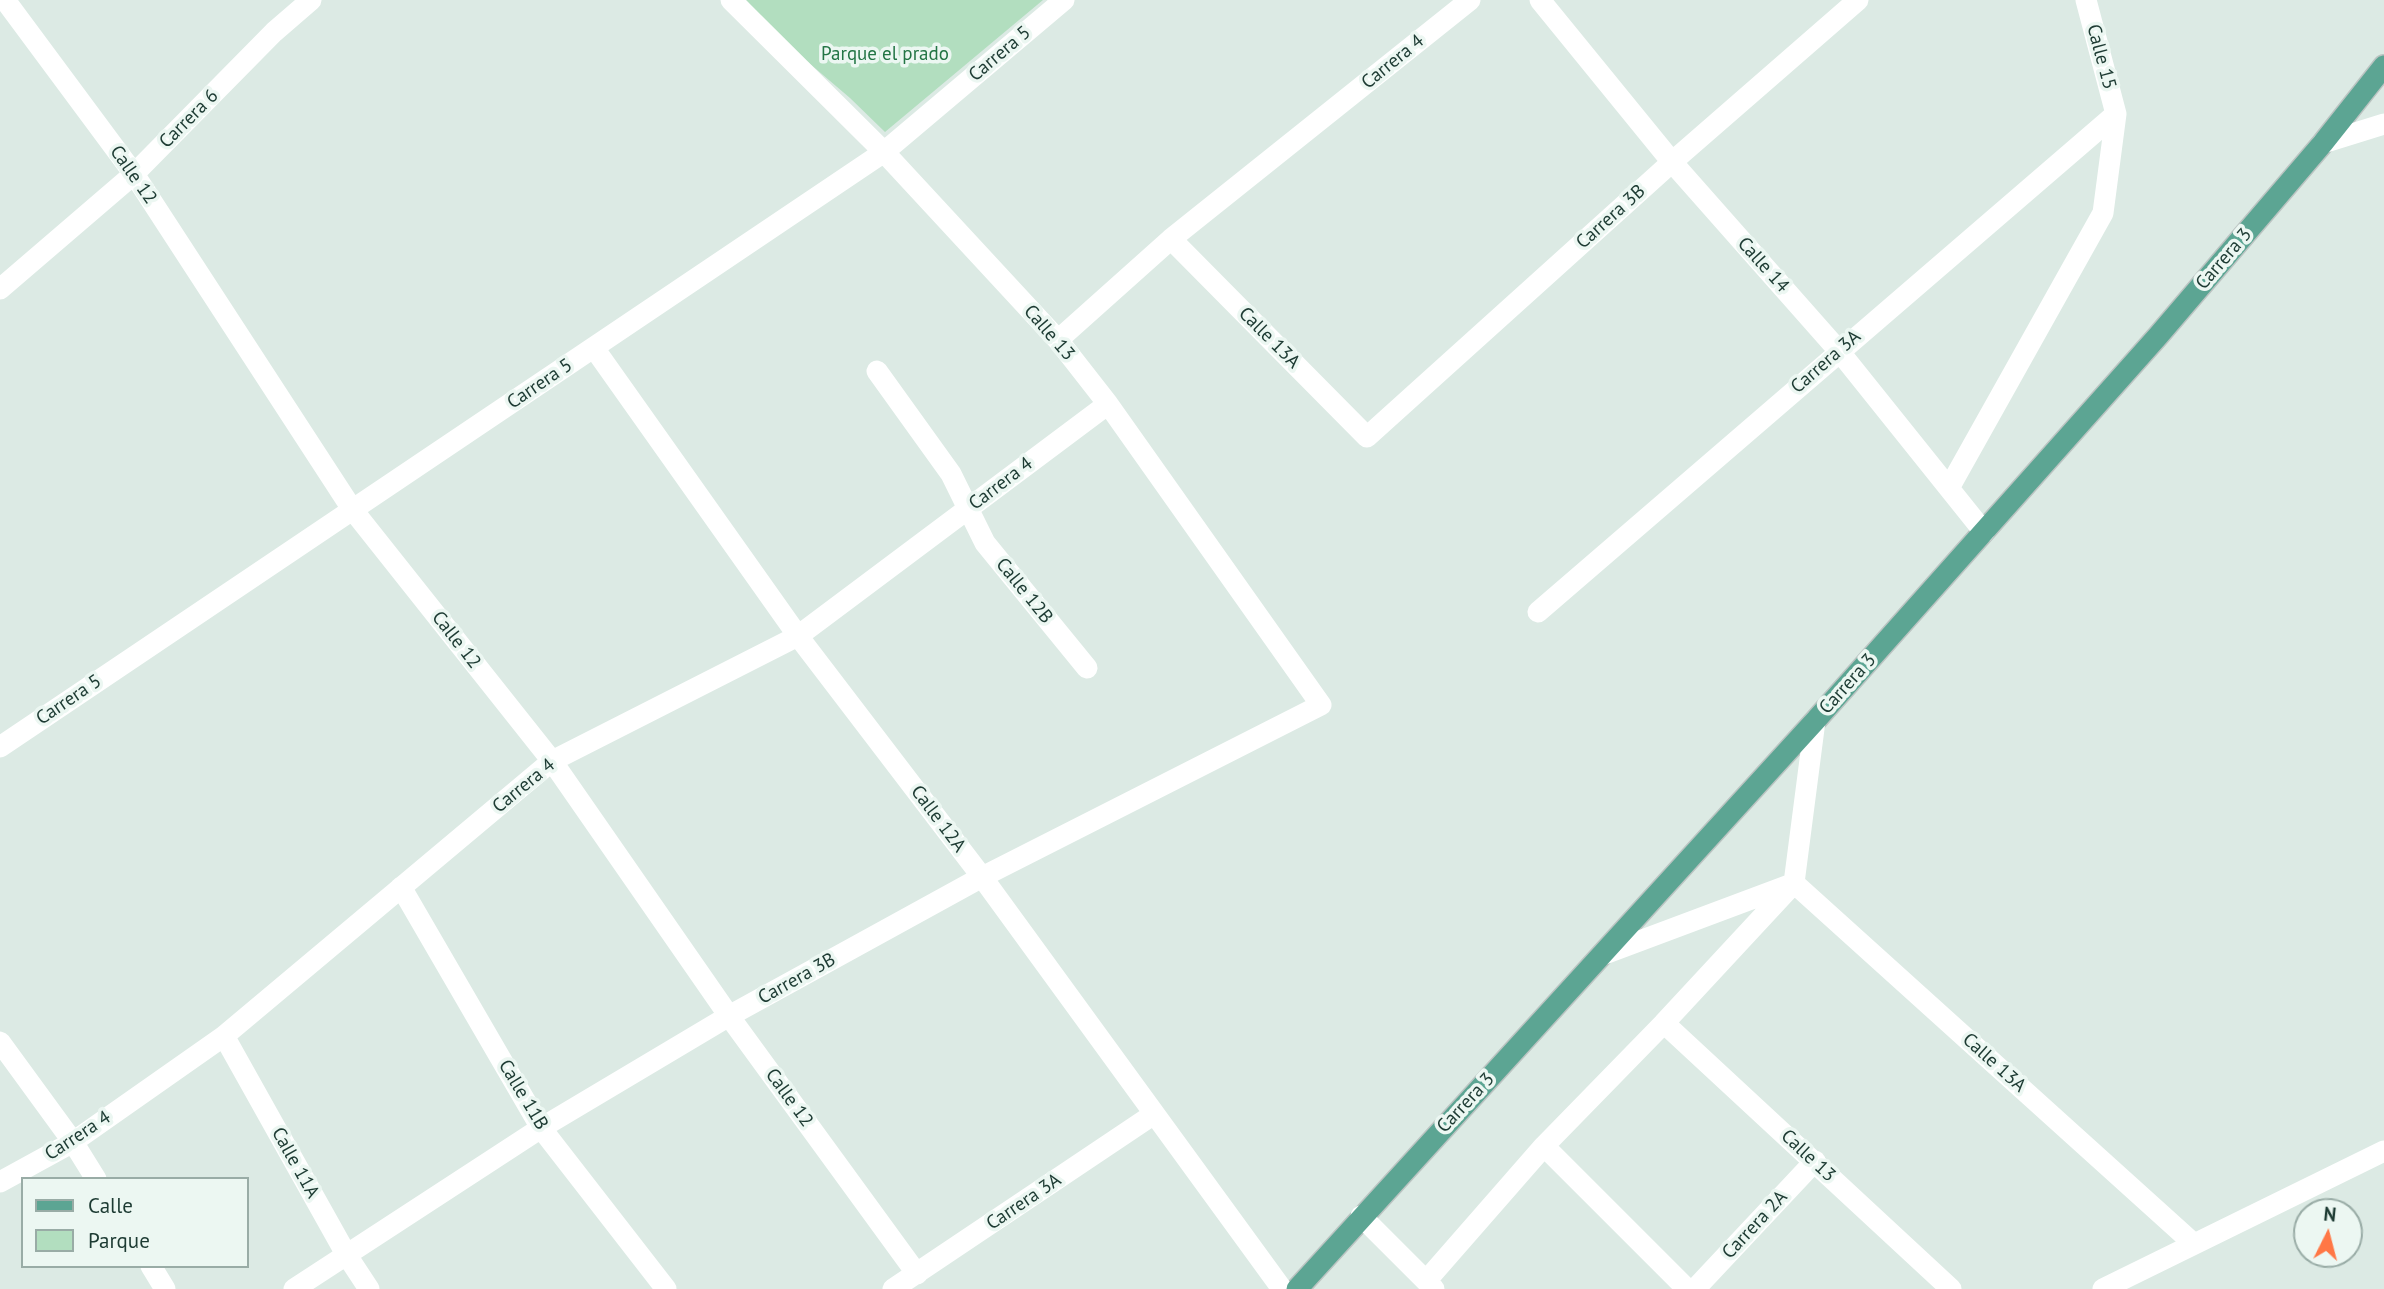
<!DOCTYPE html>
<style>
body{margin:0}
#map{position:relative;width:2384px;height:1289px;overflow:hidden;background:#dceae4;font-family:"PT Sans",sans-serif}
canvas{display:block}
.legend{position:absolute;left:21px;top:1177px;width:228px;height:91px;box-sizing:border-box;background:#ecf7f2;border:2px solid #99aca6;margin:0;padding:9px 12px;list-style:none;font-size:21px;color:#1d3b33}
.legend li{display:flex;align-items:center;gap:14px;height:35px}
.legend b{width:35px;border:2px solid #99aca6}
.north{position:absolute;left:2293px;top:1198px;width:70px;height:70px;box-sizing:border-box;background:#ecf7f2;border:2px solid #99aca6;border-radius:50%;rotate:6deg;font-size:19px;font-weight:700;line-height:28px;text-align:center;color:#1d3b33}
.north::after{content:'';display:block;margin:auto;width:24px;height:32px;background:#ff7745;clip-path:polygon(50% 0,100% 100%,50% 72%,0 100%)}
</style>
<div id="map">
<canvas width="2384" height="1289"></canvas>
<ul class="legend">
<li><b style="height:9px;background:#5ca593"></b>Calle</li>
<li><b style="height:19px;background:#b2debf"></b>Parque</li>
</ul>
<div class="north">N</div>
</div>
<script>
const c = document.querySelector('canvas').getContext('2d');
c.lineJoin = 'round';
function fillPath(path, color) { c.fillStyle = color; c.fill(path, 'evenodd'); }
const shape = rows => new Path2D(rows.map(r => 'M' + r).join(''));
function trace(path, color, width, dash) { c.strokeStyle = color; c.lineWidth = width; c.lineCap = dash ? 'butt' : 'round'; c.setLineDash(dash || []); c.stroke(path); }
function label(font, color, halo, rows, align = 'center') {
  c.font = font + ' "PT Sans",sans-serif'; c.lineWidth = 7; c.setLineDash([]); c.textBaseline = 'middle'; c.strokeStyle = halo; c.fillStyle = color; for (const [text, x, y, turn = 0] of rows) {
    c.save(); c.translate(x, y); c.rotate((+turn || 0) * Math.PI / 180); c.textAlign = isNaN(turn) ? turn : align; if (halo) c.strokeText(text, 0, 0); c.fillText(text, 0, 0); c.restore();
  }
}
fillPath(shape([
 [746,0,1043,0,885,132,850,98,789,46]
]), '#b2debf');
const primary = shape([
 [1297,1289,1815,721,2158,336,2323,143,2384,66]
]);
trace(primary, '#bbc4c2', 24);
trace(shape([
 [5,0,134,174,352,509,552,761,729,1016,917,1274],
 [1540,0,1672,162,1839,351,1984,532],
 [2323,143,2384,124],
 [1171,239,1367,437,1672,162,1858,0],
 [0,289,134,174,274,32,311,0],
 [1058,340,1171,239,1470,0],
 [594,348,798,636,982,877,1282,1289],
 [877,371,951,474,985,543,1087,668],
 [1949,488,2103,213,2116,114,2086,0],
 [1538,612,2116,114],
 [0,747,884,152,1064,0],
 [1794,883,2194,1244],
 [1794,883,1815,721],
 [401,887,541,1128,666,1289],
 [1602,955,1789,885],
 [1664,1023,1951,1289],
 [224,1036,346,1254,369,1289],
 [0,1042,73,1142,96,1179],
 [1544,1146,1687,1289],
 [0,1182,73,1142,224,1036,552,761,798,636,1108,404],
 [1361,1216,1434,1289],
 [151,1266,165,1289],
 [1426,1281,1544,1146,1664,1023,1794,883],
 [294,1289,541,1128,729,1016,982,877,1321,705,1108,404,1058,340,884,152,731,0],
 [893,1289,1154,1114],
 [1695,1289,1815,1161],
 [2103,1289,2384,1151]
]), '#fff', 21);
trace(primary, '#5ca593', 21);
label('19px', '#1d3b33', '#ecf7f2', [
 ["Carrera 5",1000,54,-40],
 ["Calle 15",2101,57,75],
 ["Carrera 4",1393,62,-39],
 ["Carrera 6",189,119,-45],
 ["Calle 12",133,175,55],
 ["Carrera 3B",1611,217,-42],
 ["Carrera 3",2224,259,-49],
 ["Calle 14",1763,265,48],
 ["Calle 13",1049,333,49],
 ["Calle 13A",1269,338,45],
 ["Carrera 3A",1826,362,-41],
 ["Carrera 5",540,384,-34],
 ["Carrera 4",1001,484,-37],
 ["Calle 12B",1024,591,51],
 ["Calle 12",456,640,52],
 ["Carrera 3",1848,684,-48],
 ["Carrera 5",69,700,-34],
 ["Carrera 4",524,786,-39],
 ["Calle 12A",938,819,53],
 ["Carrera 3B",797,979,-29],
 ["Calle 13A",1994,1063,42],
 ["Calle 11B",523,1095,59],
 ["Calle 12",789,1098,54],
 ["Carrera 3",1466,1103,-47],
 ["Carrera 4",78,1136,-33],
 ["Calle 13",1808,1156,43],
 ["Calle 11A",295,1163,61],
 ["Carrera 3A",1024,1202,-34],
 ["Carrera 2A",1755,1225,-47]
]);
label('19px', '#237545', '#ecf7f2', [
 ["Parque el prado",885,55]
]);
</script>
